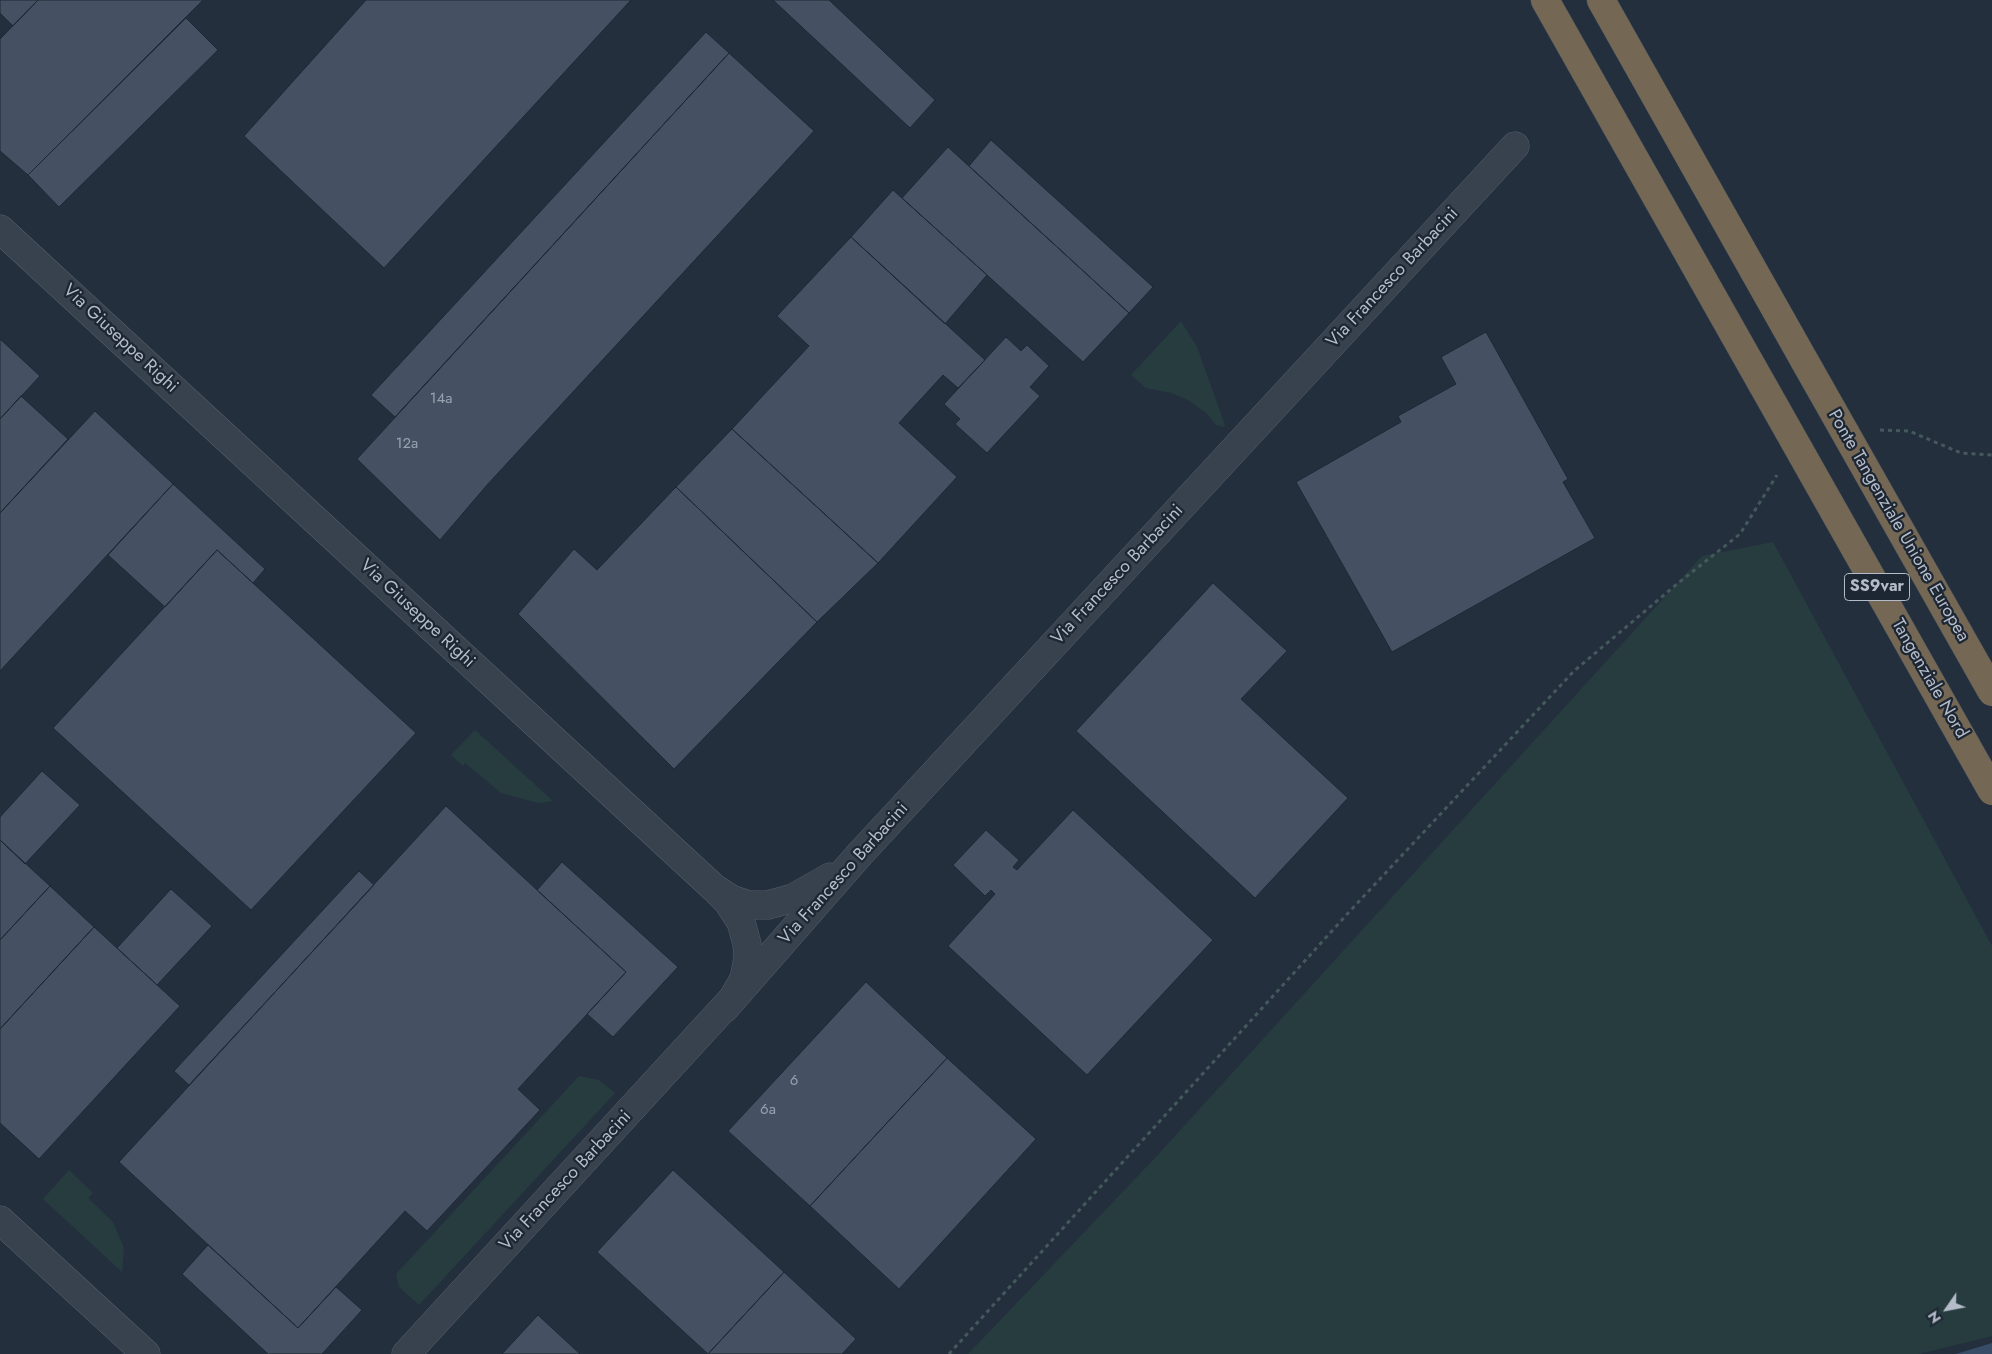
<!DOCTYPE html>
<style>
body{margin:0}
#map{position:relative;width:1992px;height:1354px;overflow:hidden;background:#242f3e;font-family:Jost,sans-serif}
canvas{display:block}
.north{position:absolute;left:1922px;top:1284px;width:50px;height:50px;-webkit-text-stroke:4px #1d2633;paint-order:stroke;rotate:237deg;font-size:14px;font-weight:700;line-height:20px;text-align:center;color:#b4bcc9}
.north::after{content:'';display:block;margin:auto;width:18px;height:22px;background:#b4bcc9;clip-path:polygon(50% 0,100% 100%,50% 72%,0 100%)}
</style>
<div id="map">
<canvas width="1992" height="1354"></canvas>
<div class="north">N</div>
</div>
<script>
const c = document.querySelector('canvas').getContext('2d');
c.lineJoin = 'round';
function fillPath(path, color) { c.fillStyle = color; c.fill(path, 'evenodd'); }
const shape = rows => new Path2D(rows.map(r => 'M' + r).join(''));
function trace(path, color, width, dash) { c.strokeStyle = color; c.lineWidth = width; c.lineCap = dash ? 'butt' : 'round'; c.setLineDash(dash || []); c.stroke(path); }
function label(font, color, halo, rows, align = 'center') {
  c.font = font + ' Jost,sans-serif'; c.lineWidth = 4.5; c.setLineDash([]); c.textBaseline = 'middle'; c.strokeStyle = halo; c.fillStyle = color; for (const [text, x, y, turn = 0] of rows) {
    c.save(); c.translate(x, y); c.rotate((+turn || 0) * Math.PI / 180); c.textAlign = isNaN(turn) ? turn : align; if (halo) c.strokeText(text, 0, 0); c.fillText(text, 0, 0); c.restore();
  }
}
fillPath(shape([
 [1181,321,1197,347,1225,425,1223,427,1216,425,1206,413,1188,400,1171,393,1146,388,1131,375],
 [1773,542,1992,946,1992,1336,1919,1354,968,1354,1154,1159,1702,556],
 [475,730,553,801,538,803,501,793,465,763,463,766,451,755],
 [579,1076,599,1080,615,1093,419,1305,399,1287,396,1274],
 [69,1170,93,1193,88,1198,113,1222,124,1248,122,1272,43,1199]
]), '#263c3f');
fillPath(shape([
 [1992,1343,1992,1354,1956,1354]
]), '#394c67');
const building = shape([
 [0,0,38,0,13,26,0,13,0,0],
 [38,0,203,0,28,175,0,151,0,39,38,0],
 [366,0,631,0,384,268,244,136,366,0],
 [773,0,829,0,935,100,910,128,773,0],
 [186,18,218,50,59,207,28,175,186,18],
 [706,32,729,53,395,417,371,395,706,32],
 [729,53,814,131,487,485,440,540,357,459,729,53],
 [991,140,1153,287,1129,313,969,166,991,140],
 [948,147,1129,313,1083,362,902,198,948,147],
 [893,190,987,275,945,324,851,237,893,190],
 [851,237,985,360,958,388,943,375,899,423,957,477,878,563,732,429,809,346,777,316,851,237],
 [1486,332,1568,479,1563,482,1595,538,1392,652,1296,482,1401,422,1398,416,1456,384,1441,357,1486,332],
 [1006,337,1021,351,1027,345,1049,366,1030,387,1040,396,987,453,955,424,960,419,944,404,1006,337],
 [0,339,40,376,0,419,0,339],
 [21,396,68,439,0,513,0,419,21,396],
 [95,411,173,484,0,671,0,513,95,411],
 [732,429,878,563,817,622,676,487,732,429],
 [173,484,265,569,253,583,217,550,165,607,108,555,173,484],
 [676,487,817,622,674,769,518,614,574,549,597,570,676,487],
 [217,550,416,733,251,910,53,728,217,550],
 [1213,583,1287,651,1241,699,1348,798,1255,898,1076,731,1213,583],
 [42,771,80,805,25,864,0,840,0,817,42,771],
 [446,806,626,972,518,1089,540,1110,427,1231,405,1211,298,1328,119,1162,446,806],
 [1073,810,1213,940,1087,1075,948,946,995,894,991,890,985,896,953,865,986,830,1019,860,1013,867,1017,870,1073,810],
 [0,840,50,886,0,940,0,840],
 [562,862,678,967,613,1037,587,1014,626,972,537,890,562,862],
 [359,871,374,885,189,1085,174,1071,359,871],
 [50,886,94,927,0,1029,0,940,50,886],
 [171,889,212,926,157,985,117,948,171,889],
 [94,927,180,1006,39,1159,0,1123,0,1029,94,927],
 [866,982,947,1058,810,1206,728,1131,866,982],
 [947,1058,1036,1139,899,1289,810,1206,947,1058],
 [673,1170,784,1272,708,1354,597,1252,673,1170],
 [208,1245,298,1328,336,1287,362,1310,322,1354,268,1354,182,1274,208,1245],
 [784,1272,856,1339,842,1354,708,1354,784,1272],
 [538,1315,580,1354,502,1354,538,1315]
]);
fillPath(building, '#455162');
trace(building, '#1f2835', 1);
const minor = shape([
 [0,229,714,888,731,899,749,905,768,905,793,898,830,877],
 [725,1008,859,855,1515,146],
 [0,1220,146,1354],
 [406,1354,733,998,744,979,748,958,747,944,741,922,728,902,718,892]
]);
const highway = shape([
 [1545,0,1762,384],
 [1601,0,1804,360]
]);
trace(minor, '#565f6c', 29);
trace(highway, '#434c59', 29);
trace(shape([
 [1880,430,1909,431,1961,453,1992,455],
 [949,1354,1350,911,1574,671,1677,584,1740,534,1777,475]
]), '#44595c', 3, [4, 4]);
trace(minor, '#38414e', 28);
trace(highway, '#746855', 28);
const highwayBridge = shape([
 [1804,360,1992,692],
 [1762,384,1992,791]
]);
trace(highwayBridge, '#434c59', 29, []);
trace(highwayBridge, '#746855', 28);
label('15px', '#98a1af', null, [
 ["14a",441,399],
 ["12a",407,444],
 ["6",794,1081],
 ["6a",768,1110]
]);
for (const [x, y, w] of [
 [1877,587,65]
]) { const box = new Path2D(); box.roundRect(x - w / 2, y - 13.5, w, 27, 4); c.fillStyle = '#1d2633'; c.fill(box); trace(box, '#b4bcc9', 1); }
label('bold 16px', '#b4bcc9', null, [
 ["SS9var",1877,587]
]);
label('18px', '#b4bcc9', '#1d2633', [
 ["Via Francesco Barbacini",1393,278,-47],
 ["Via Giuseppe Righi",120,339,43],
 ["Ponte Tangenziale Unione Europea",1898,526,60],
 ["Via Francesco Barbacini",1118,575,-47],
 ["Via Giuseppe Righi",417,614,43],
 ["Tangenziale Nord",1929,679,60],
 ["Via Francesco Barbacini",844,874,-48],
 ["Via Francesco Barbacini",566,1181,-47]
]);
</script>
